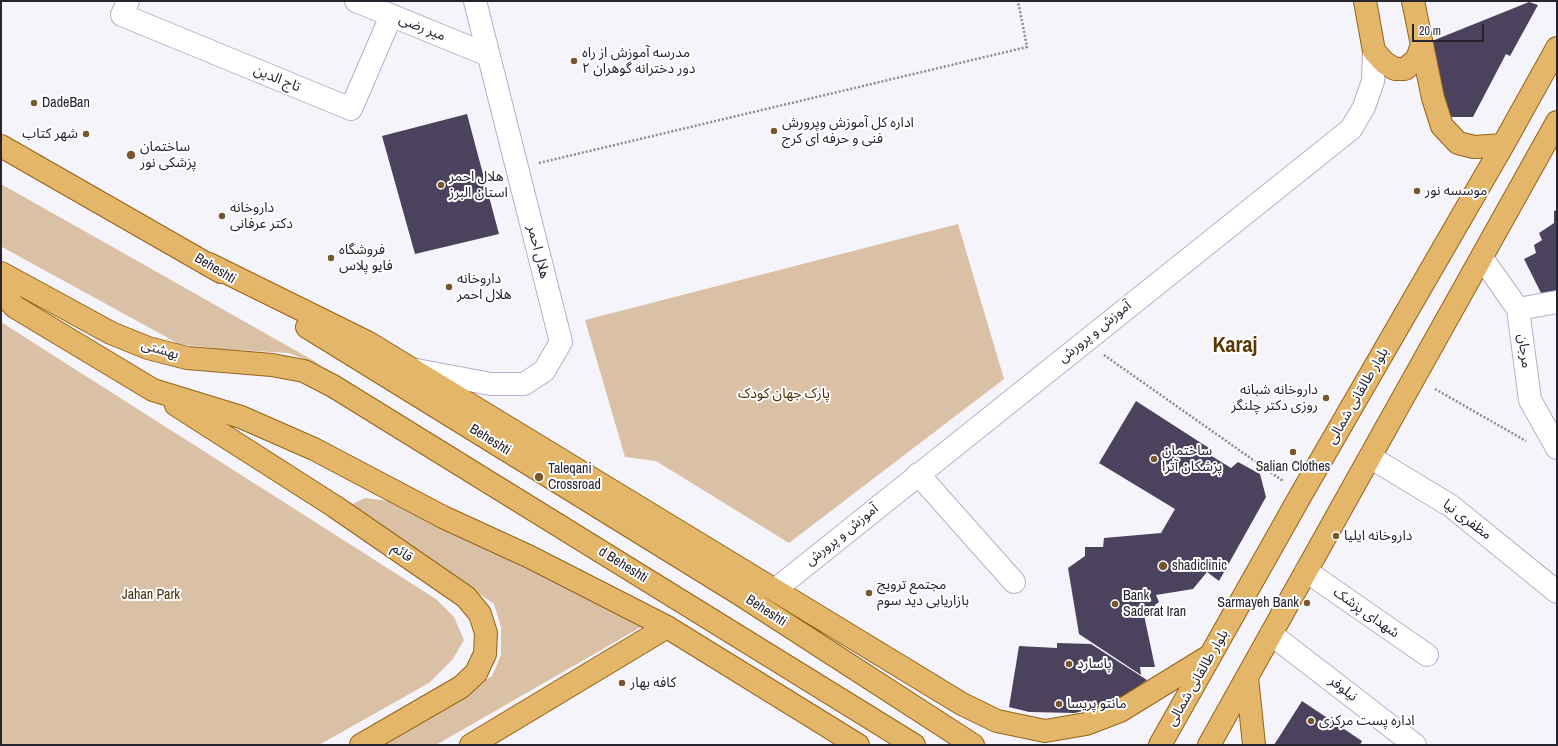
<!DOCTYPE html>
<meta charset="utf-8">
<style>
body{margin:0}
#map{position:relative;width:1558px;height:746px;overflow:hidden;background:#f6f4fb;font-family:"Archivo Narrow",sans-serif}
canvas{display:block}
.frame{position:absolute;inset:0;border:2px solid #27232f;pointer-events:none}
.scale{position:absolute;left:1412px;top:24px;width:72px;height:18px;box-sizing:border-box;border:2px solid #27232f;border-top:0;padding-left:5px;font-size:12px;line-height:14px;white-space:nowrap;color:#27232f;-webkit-text-stroke:3px #fff;paint-order:stroke}
</style>
<div id="map">
<canvas width="1558" height="746"></canvas>
<div class="frame"></div>
<div class="scale">20 m</div>
</div>
<script>
const c = document.querySelector('canvas').getContext('2d');
c.lineJoin = 'round';
function fillPath(path, color) { c.fillStyle = color; c.fill(path, 'evenodd'); }
const shape = rows => new Path2D(rows.map(r => 'M' + r).join(''));
function trace(path, color, width, dash) { c.strokeStyle = color; c.lineWidth = width; c.lineCap = dash ? 'butt' : 'round'; c.setLineDash(dash || []); c.stroke(path); }
function label(font, color, halo, rows, align = 'center') {
  c.font = font + ' "Archivo Narrow","Noto Sans Arabic",sans-serif'; c.lineWidth = 4; c.setLineDash([]); c.textBaseline = 'middle'; c.strokeStyle = halo; c.fillStyle = color; for (const [text, x, y, turn = 0] of rows) {
    c.save(); c.translate(x, y); c.rotate((+turn || 0) * Math.PI / 180); c.textAlign = isNaN(turn) ? turn : align; if (halo) c.strokeText(text, 0, 0); c.fillText(text, 0, 0); c.restore();
  }
}
fillPath(shape([
 [1,184,141,263,323,366,288,353,221,349,179,344,2,247],
 [958,224,1004,379,789,543,656,461,625,457,585,320],
 [1,322,436,599,454,617,464,640,453,659,429,683,319,745,1,745],
 [365,498,397,502,648,623,436,745,378,745,492,676,501,655,501,627,494,604,350,505]
]), '#dac1a6');
fillPath(shape([
 [1529,2,1538,5,1510,56,1506,54,1473,117,1449,117,1427,43],
 [467,114,499,234,415,254,382,136],
 [1557,210,1557,291,1543,297,1524,259,1536,253,1534,245,1542,240,1539,233,1554,223,1554,211],
 [1136,401,1212,450,1210,455,1231,468,1238,462,1260,474,1266,497,1219,581,1207,572,1193,589,1156,595,1159,602,1155,605,1152,614,1144,615,1155,667,1140,667,1141,675,1079,634,1068,568,1085,556,1085,547,1103,547,1104,538,1161,533,1175,509,1099,463],
 [1057,643,1091,644,1147,680,1116,702,1075,713,1029,712,1009,707,1019,646,1057,648],
 [1302,701,1362,741,1360,745,1274,745]
]), '#4b425d');
const minor = shape([
 [128,1,122,15,351,109,391,16],
 [356,1,488,55],
 [1482,258,1518,309,1530,400,1557,448],
 [1518,309,1557,302],
 [416,370,491,384,524,384,544,371,561,342,475,1],
 [1370,457,1451,506,1557,592],
 [918,474,1014,582],
 [1306,571,1427,655],
 [776,589,1351,129,1364,107,1373,81,1374,51],
 [1271,634,1415,745]
]);
const major = shape([
 [1365,1,1374,51,1385,63,1395,69,1405,69,1417,59,1422,44],
 [1413,1,1433,98,1442,126,1458,143,1474,147,1503,145],
 [1,146,221,272],
 [209,264,367,342,962,704,997,721,1045,731,1086,724,1120,711,1211,655],
 [1,273,111,333,148,348,187,358,272,365,304,371,333,386,914,745],
 [1,292,15,307,153,390,241,417,314,449,443,517,530,557,667,627,858,745],
 [307,327,738,593,973,745],
 [176,405,334,506,466,597,480,614,486,633,485,654,476,673,461,687,361,745],
 [1247,677,1254,745],
 [471,745,667,627],
 [1160,745,1302,493,1503,145,1557,48],
 [1209,745,1557,122]
]);
trace(minor, '#b8aecd', 24);
trace(major, '#956315', 24);
trace(shape([
 [539,163,1027,47,1018,1],
 [1104,355,1283,481],
 [1435,389,1526,441]
]), '#8d8a93', 2.5, [2, 2]);
trace(minor, '#fff', 22);
trace(major, '#e3b66a', 22);
for (const [x, y, r, color] of [
 [574,61,4,"#78572e"],
 [34,103,4,"#78572e"],
 [774,131,4,"#78572e"],
 [86,134,4,"#78572e"],
 [131,155,5,"#78572e"],
 [441,185,4,"#78572e"],
 [1417,191,4,"#78572e"],
 [222,216,4,"#78572e"],
 [331,258,4,"#78572e"],
 [449,287,4,"#78572e"],
 [1326,398,4,"#78572e"],
 [1293,452,4,"#78572e"],
 [1154,459,4,"#78572e"],
 [539,477,5,"#78572e"],
 [1336,536,4,"#78572e"],
 [1163,566,5,"#78572e"],
 [869,593,4,"#78572e"],
 [1307,603,4,"#78572e"],
 [1115,604,4,"#78572e"],
 [1069,664,4,"#78572e"],
 [622,683,4,"#78572e"],
 [1059,704,4,"#78572e"],
 [1311,721,4,"#78572e"]
]) { const dot = new Path2D(); dot.arc(x, y, r, 0, 2 * Math.PI); c.fillStyle = color; c.fill(dot); trace(dot, '#fff', 1.5); }
label('14px', '#27232f', '#fff', [
 ["میر رضی",422,28,22],
 ["تاج الدین",277,79,22],
 ["هلال احمر",538,252,76],
 ["Beheshti",215,269,31],
 ["آموزش و پرورش",1095,332,-39],
 ["بهشتى",160,350,16],
 ["مرجان",1524,351,83],
 ["بلوار طالقانی شمالی",1358,396,-60],
 ["Beheshti",490,440,32],
 ["مظفری نیا",1467,520,37],
 ["آموزش و پرورش",842,535,-39],
 ["قائم",402,553,35],
 ["d Beheshti",623,565,32],
 ["Beheshti",766,611,33],
 ["شهدای پزشک",1366,613,35],
 ["بلوار طالقانی شمالی",1198,678,-60],
 ["نیلوفر",1343,689,38]
]);
label('14px', '#27232f', '#fff', [
 ["مدرسه آموزش از راه",582,53],
 ["دور دخترانه گوهران ۲",582,69],
 ["DadeBan",42,103],
 ["اداره کل آموزش وپرورش",782,123],
 ["فنی و حرفه ای کرج",782,139],
 ["شهر کتاب",78,134,"right"],
 ["ساختمان",140,147],
 ["پزشکی نور",140,163],
 ["هلال احمر",449,177],
 ["استان البرز",449,193],
 ["موسسه نور",1425,191],
 ["داروخانه",230,208],
 ["دکتر عرفانی",230,224],
 ["فروشگاه",339,250],
 ["فایو پلاس",339,266],
 ["داروخانه",457,279],
 ["هلال احمر",457,295],
 ["داروخانه شبانه",1318,390,"right"],
 ["روزی دکتر چلنگر",1318,406,"right"],
 ["ساختمان",1162,451],
 ["پزشکان آترا",1162,467],
 ["Salian Clothes",1293,467,"center"],
 ["Taleqani",548,469],
 ["Crossroad",548,485],
 ["داروخانه ایلیا",1344,536],
 ["shadiclinic",1172,566],
 ["مجتمع ترویج",877,585],
 ["بازاریابی دید سوم",877,601],
 ["Bank",1123,596],
 ["Saderat Iran",1123,612],
 ["Sarmayeh Bank",1299,603,"right"],
 ["پاسارد",1077,664],
 ["کافه بهار",630,683],
 ["مانتو پریسا",1067,704],
 ["اداره پست مرکزی",1319,721]
], 'left');
label('14px', '#4a2e08', '#fff', [
 ["پارک جهان کودک",784,394],
 ["Jahan Park",151,595]
]);
label('bold 22px', '#5b3802', '#fff', [
 ["Karaj",1235,346]
]);
</script>
